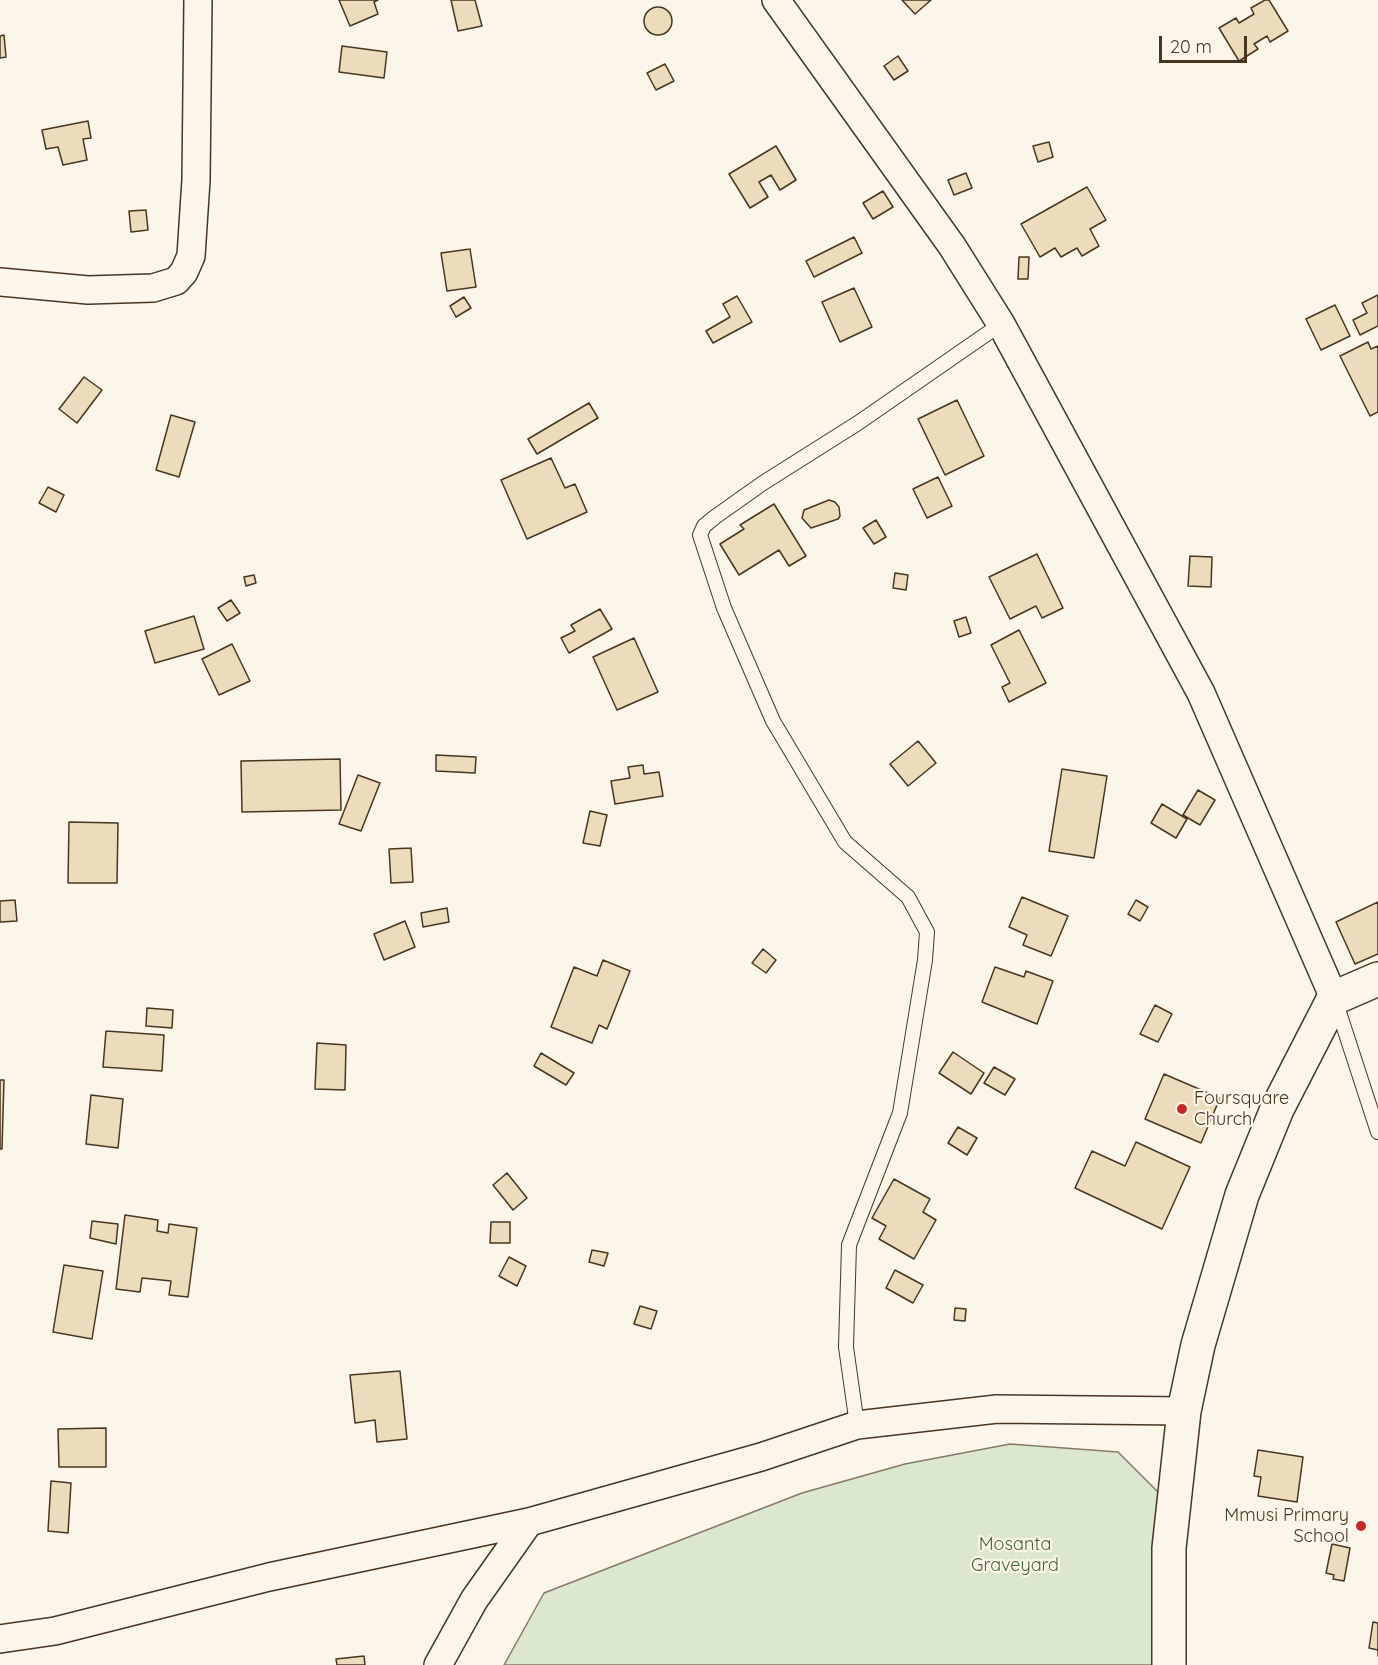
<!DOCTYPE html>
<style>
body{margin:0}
#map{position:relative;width:1378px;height:1665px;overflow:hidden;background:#fbf6e9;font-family:Quicksand,sans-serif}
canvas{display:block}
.scale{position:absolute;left:1159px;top:36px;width:88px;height:27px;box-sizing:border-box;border:3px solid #4a3520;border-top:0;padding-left:8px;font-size:18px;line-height:21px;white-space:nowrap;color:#4a3520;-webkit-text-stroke:4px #fbf6e9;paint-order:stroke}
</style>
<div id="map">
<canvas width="1378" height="1665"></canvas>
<div class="scale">20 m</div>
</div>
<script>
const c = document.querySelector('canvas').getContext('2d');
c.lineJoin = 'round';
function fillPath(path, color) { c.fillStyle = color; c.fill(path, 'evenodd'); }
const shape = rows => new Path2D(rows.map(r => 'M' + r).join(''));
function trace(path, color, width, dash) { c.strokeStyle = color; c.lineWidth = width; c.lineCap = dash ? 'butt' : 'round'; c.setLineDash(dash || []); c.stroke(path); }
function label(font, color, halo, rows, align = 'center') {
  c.font = font + ' Quicksand,sans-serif'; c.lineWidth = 4.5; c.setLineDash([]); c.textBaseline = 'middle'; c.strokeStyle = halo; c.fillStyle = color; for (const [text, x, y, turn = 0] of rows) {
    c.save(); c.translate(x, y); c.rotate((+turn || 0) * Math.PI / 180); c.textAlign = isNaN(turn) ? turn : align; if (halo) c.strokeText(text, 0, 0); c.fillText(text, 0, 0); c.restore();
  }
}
const green = shape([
 [1010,1444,1118,1452,1173,1507,1171,1665,504,1665,544,1593,802,1493,905,1464,1010,1444]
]);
fillPath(green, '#dce7d0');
trace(green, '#887966', 1.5);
const building = shape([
 [339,0,378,0,374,2,378,14,350,26,339,0],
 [451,0,475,0,482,26,458,31,451,0],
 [902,0,931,0,915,14,902,0],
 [1265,0,1269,0,1288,31,1270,42,1267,36,1254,44,1258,49,1239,61,1219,28,1236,18,1239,23,1254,14,1251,8,1265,0],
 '644 21a14 14 0 1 1 28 0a14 14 0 1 1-28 0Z',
 [4,35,6,57,0,58,0,36,4,35],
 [342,46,387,52,384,78,339,72,342,46],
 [898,56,908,71,894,80,884,66,898,56],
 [665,64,674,81,656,90,647,73,665,64],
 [88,121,91,138,83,139,87,160,63,165,58,147,46,149,42,130,88,121],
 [1049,142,1053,157,1038,162,1033,146,1049,142],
 [776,146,796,180,780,190,771,175,759,182,768,197,750,208,729,174,776,146],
 [966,173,972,188,954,195,948,180,966,173],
 [1087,187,1106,220,1090,229,1099,246,1082,256,1077,248,1061,257,1055,248,1040,257,1021,224,1087,187],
 [883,191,893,207,873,219,863,203,883,191],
 [146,210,148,230,131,232,129,211,146,210],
 [854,237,862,253,814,277,806,261,854,237],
 [470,249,476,287,447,291,441,253,470,249],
 [1019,257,1029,257,1028,279,1018,279,1019,257],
 [854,288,872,327,840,342,822,302,854,288],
 [1378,295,1378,326,1360,335,1353,320,1367,313,1362,303,1378,295],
 [737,296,752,322,713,343,706,331,730,317,723,304,737,296],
 [464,297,471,308,456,317,450,306,464,297],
 [1335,305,1350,336,1321,350,1306,319,1335,305],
 [1368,342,1371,349,1378,346,1378,412,1370,416,1340,356,1368,342],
 [84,377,102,390,77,423,59,409,84,377],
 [957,400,984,456,945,475,918,419,957,400],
 [589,403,598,418,537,454,528,439,589,403],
 [171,415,195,422,179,477,156,470,171,415],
 [551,458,565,488,575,484,587,512,527,539,501,480,551,458],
 [938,477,952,506,927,518,913,489,938,477],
 [48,487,64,495,56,512,39,503,48,487],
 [829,500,835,502,839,507,840,516,838,519,811,528,802,518,804,510,829,500],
 [774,504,806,556,789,566,779,550,739,575,720,544,744,529,740,525,774,504],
 [876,520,886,537,874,544,863,528,876,520],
 [1037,554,1063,608,1042,618,1036,606,1010,619,989,577,1037,554],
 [1190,556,1212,557,1211,587,1188,586,1190,556],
 [895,573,908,575,906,590,893,588,895,573],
 [254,575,256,583,246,586,244,577,254,575],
 [231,600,240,613,227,621,218,608,231,600],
 [600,609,612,629,569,653,561,638,575,631,571,625,600,609],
 [194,616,204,649,155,663,145,631,194,616],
 [966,617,971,633,959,637,954,621,966,617],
 [1019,630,1046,683,1009,702,1002,687,1010,683,991,645,1019,630],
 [634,638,658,692,617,710,593,657,634,638],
 [232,644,250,681,219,695,202,659,232,644],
 [918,741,936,763,908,786,890,764,918,741],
 [436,755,476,757,475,773,436,771,436,755],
 [340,759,341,810,242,812,241,761,340,759],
 [643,765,644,774,659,772,663,796,615,804,611,781,630,778,628,767,643,765],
 [1062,769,1107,776,1094,858,1049,851,1062,769],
 [358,775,380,783,361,831,339,824,358,775],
 [1198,790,1215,800,1200,825,1183,815,1198,790],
 [1162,804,1187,819,1176,838,1151,823,1162,804],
 [590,811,607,815,600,846,583,843,590,811],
 [69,822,118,823,117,883,68,883,69,822],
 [411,848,413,882,391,883,389,849,411,848],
 [1022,897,1068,916,1051,956,1023,945,1027,935,1009,927,1022,897],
 [15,900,17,921,0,922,0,901,15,900],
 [1136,900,1148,907,1140,921,1128,914,1136,900],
 [1378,902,1378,954,1355,964,1336,922,1378,902],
 [447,908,449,922,423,927,421,913,447,908],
 [405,921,415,947,384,960,374,934,405,921],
 [763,949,776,960,766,973,752,963,763,949],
 [603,960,630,971,607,1029,599,1025,592,1043,551,1027,574,967,597,976,603,960],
 [995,967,1024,977,1026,971,1053,981,1037,1024,982,1002,995,967],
 [1155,1005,1172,1014,1158,1042,1140,1034,1155,1005],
 [147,1008,173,1010,172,1028,146,1026,147,1008],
 [106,1031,164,1035,162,1071,103,1067,106,1031],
 [317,1043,346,1045,345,1090,315,1089,317,1043],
 [953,1052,984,1073,971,1094,939,1073,953,1052],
 [541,1053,574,1073,566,1085,534,1066,541,1053],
 [994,1067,1015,1079,1005,1095,984,1083,994,1067],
 [1164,1074,1220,1098,1201,1143,1145,1119,1164,1074],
 [0,1080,4,1080,2,1149,0,1149,0,1080],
 [91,1095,123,1099,118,1148,86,1144,91,1095],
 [958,1127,977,1138,967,1155,948,1143,958,1127],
 [1136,1142,1190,1167,1162,1229,1075,1188,1092,1151,1125,1166,1136,1142],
 [507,1173,527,1198,513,1210,493,1185,507,1173],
 [894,1179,930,1199,923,1212,936,1220,914,1259,879,1239,886,1226,872,1218,894,1179],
 [125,1215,158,1220,157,1231,168,1233,169,1224,197,1228,188,1297,169,1295,171,1281,142,1278,140,1292,116,1289,125,1215],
 [92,1221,118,1224,116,1244,90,1238,92,1221],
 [491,1222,510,1222,510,1243,490,1243,491,1222],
 [592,1250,608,1253,604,1266,589,1262,592,1250],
 [509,1257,526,1266,517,1286,499,1276,509,1257],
 [64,1265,103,1271,92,1339,53,1332,64,1265],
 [895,1270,923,1285,913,1303,886,1288,895,1270],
 [640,1306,657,1311,651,1329,634,1324,640,1306],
 [955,1308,966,1309,965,1321,954,1320,955,1308],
 [400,1371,407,1439,377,1442,375,1420,355,1423,350,1375,400,1371],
 [106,1428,106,1467,59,1467,58,1429,106,1428],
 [1258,1450,1303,1457,1297,1502,1258,1496,1261,1477,1254,1476,1258,1450],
 [51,1481,71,1483,68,1533,48,1531,51,1481],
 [1332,1544,1350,1548,1344,1581,1333,1579,1334,1575,1326,1573,1332,1544],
 [1373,1622,1378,1623,1378,1656,1378,1650,1369,1648,1373,1622],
 [364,1656,365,1665,337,1665,336,1659,364,1656]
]);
fillPath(building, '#ecdcbc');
trace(building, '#4a3520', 1.5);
const service = shape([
 [1336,1003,1378,1132],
 [857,1425,846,1347,849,1245,900,1113,925,960,927,932,908,897,845,842,773,721,724,608,700,535,704,526,715,517,763,483,858,423,1001,324]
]);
const minor = shape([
 [776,0,952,246,1001,324,1201,693,1334,998],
 [0,282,88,290,153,288,176,281,184,272,191,256,196,180,198,0],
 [0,1639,55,1631,269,1577,529,1522,761,1457,857,1425,997,1409,1184,1411],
 [438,1665,474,1600,529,1522]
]);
const tertiary = shape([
 [1169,1665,1169,1548,1184,1411,1198,1345,1242,1195,1277,1109,1334,998,1378,979]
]);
trace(service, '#4a3520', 16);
trace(minor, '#4a3520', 30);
trace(tertiary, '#4a3520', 36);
trace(service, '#fbf6e9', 14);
trace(minor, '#fbf6e9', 27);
trace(tertiary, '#fbf6e9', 33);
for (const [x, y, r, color] of [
 [1182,1109,6,"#c62828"],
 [1361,1526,6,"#c62828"]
]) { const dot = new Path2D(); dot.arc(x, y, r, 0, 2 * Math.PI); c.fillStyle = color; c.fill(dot); trace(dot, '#fbf6e9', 2); }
label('18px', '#4a3520', '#fbf6e9', [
 ["Foursquare",1194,1099],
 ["Church",1194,1120],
 ["Mmusi Primary",1349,1516,"right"],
 ["School",1349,1537,"right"]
], 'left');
label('18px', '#436837', '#fbf6e9', [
 ["Mosanta",1015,1545],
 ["Graveyard",1015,1566]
]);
</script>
